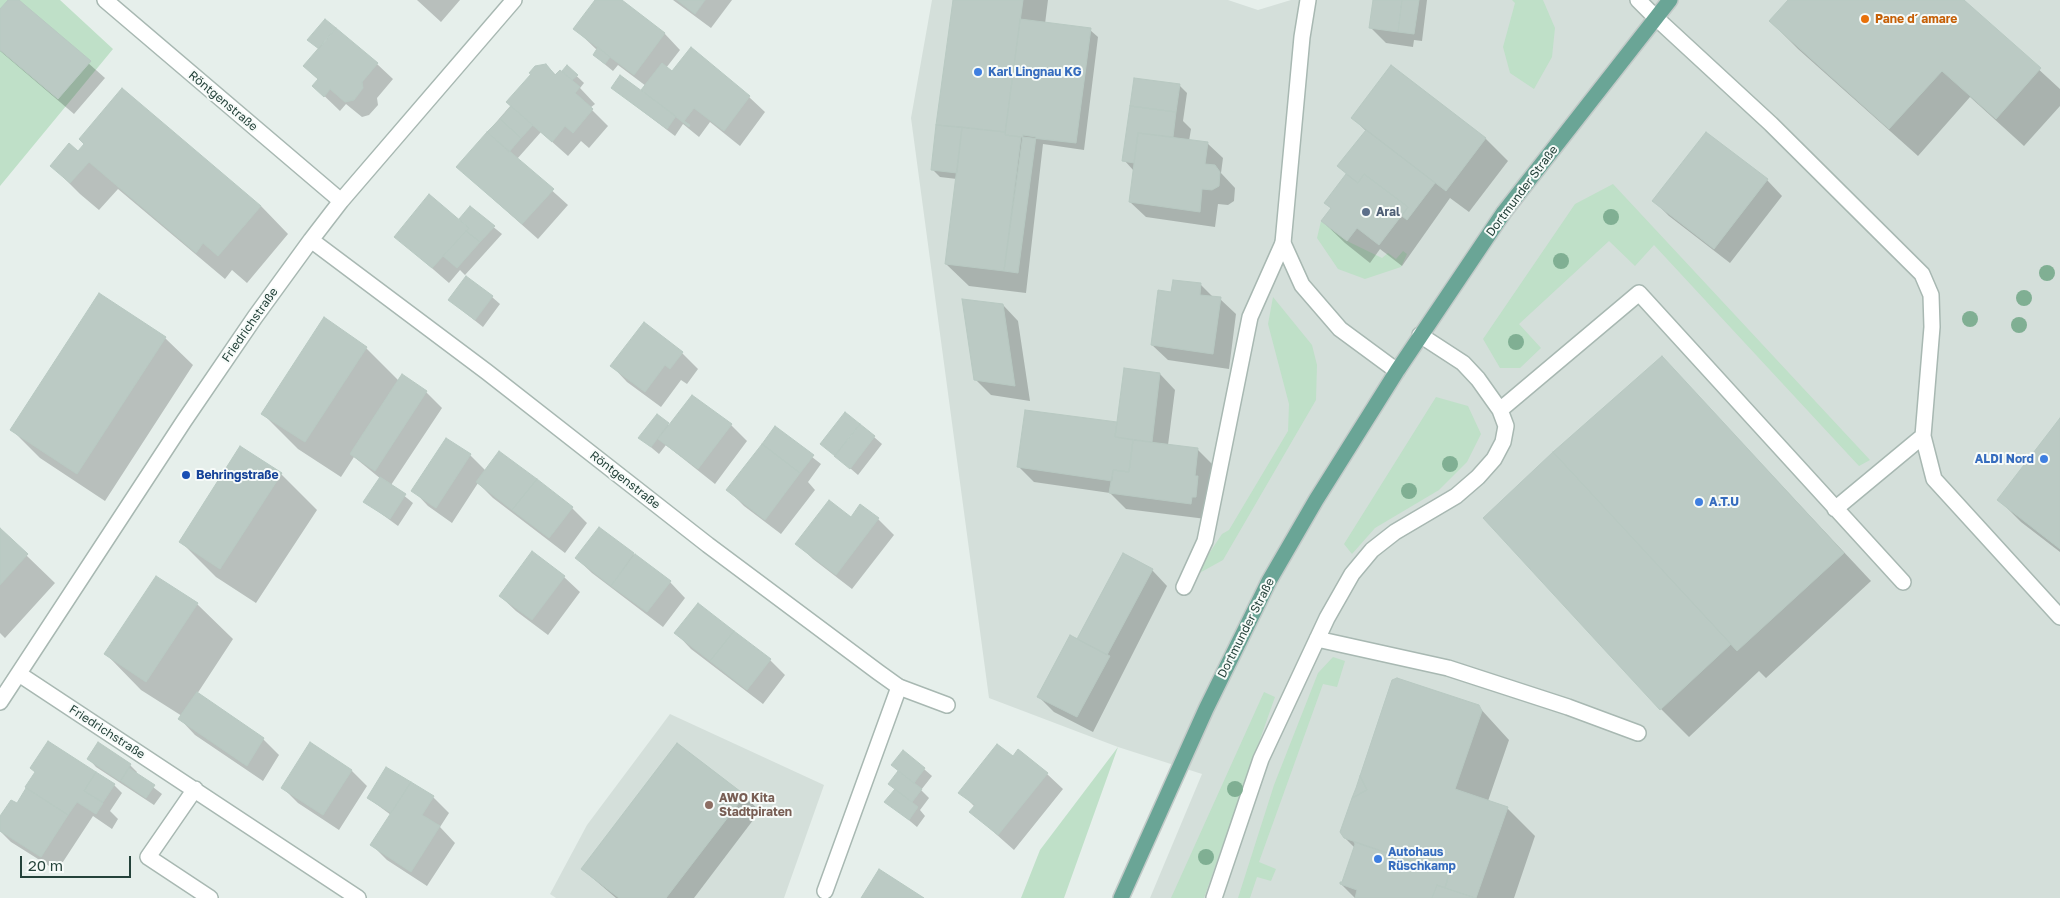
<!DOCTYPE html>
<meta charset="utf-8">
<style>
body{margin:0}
#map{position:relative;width:2060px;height:898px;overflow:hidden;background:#e6efeb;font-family:"Golos Text",sans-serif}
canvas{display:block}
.scale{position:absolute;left:20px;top:856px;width:111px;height:22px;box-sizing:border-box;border:2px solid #24423a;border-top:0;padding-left:6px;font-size:15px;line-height:18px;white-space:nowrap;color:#24423a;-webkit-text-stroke:4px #f7fbf9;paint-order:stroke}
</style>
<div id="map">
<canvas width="2060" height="898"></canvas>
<div class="scale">20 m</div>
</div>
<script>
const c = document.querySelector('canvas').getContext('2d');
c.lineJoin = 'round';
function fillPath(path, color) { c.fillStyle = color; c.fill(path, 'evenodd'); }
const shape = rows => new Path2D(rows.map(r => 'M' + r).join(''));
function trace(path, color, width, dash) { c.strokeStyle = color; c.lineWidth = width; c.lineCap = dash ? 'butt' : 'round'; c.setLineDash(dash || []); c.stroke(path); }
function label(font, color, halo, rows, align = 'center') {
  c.font = font + ' "Golos Text",sans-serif'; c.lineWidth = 4; c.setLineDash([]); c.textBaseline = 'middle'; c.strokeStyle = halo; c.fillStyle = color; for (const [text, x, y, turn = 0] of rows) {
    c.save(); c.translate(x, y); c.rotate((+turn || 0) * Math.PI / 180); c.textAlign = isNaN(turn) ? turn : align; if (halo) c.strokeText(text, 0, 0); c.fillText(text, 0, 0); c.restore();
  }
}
fillPath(shape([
 [932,0,1228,0,1258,10,1291,0,2060,0,2060,898,1150,898,1202,774,1118,747,989,698,911,118],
 [670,714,824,785,784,898,556,898,550,894,587,825]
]), '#d4dfda');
fillPath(shape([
 [0,0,60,0,113,49,0,186],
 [1512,0,1543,0,1555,28,1552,57,1534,89,1510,73,1503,47,1515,3],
 [1613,184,1870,460,1859,466,1654,245,1635,266,1609,241,1519,324,1541,348,1520,368,1500,368,1483,339,1575,204],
 [1321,221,1347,241,1382,258,1388,253,1396,259,1403,251,1407,254,1401,267,1365,279,1338,269,1317,238],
 [1273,297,1312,345,1317,365,1316,400,1223,560,1194,576,1222,534,1229,530,1288,431,1289,404,1268,324],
 [1436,397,1468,406,1481,434,1467,462,1439,490,1375,528,1352,554,1344,544],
 [1333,657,1345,661,1337,687,1323,684,1259,862,1276,869,1271,881,1257,877,1250,898,1238,898,1274,785,1318,673],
 [1264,692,1275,697,1204,898,1171,898],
 [1118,747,1064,898,1021,898,1040,850]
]), '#bfe0c8');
fillPath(shape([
 [9,0,17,0,105,78,74,114,0,51,0,11],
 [417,0,460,0,441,22],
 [597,0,620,0,665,34,680,50,666,68,672,72,749,97,765,112,740,146,710,122,699,137,683,124,675,136,612,88,647,94,646,86,618,65,613,71,602,62,594,54,597,50,575,29],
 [673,0,732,0,711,28],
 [954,0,1048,0,1045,24,1090,30,1098,37,1084,150,1043,144,1026,293,969,286,946,264,957,179,940,177,932,169],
 [1374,0,1427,0,1422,41,1414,40,1413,47,1386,43,1370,27],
 [1789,0,1963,0,2060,89,2060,106,2024,146,1970,97,1918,156,1798,49,1770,21],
 [309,40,377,64,393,79,377,98,378,105,369,115,362,117,346,104,340,111,314,86,319,80,304,66,319,49],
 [546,65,557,76,567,67,584,83,580,88,595,104,590,108,608,126,589,148,581,141,568,156,541,132,517,159,568,205,538,239,457,167],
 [1392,67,1486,139,1508,161,1469,212,1450,198,1402,266,1380,249,1370,263,1345,243,1322,221,1332,209,1325,203,1348,174,1366,131,1353,118],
 [1135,79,1179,85,1187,93,1183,121,1191,129,1189,141,1207,143,1223,158,1221,173,1235,188,1234,201,1228,205,1218,204,1215,227,1146,217,1130,202,1134,171,1124,160],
 [78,152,261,206,288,234,247,283,232,270,225,279,118,189,99,210,80,194,52,166],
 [1767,180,1782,196,1730,263,1669,216,1654,201],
 [470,208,502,234,465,275,460,270,449,283,396,237,467,228],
 [1201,285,1214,298,1220,299,1236,314,1229,369,1168,360,1152,345,1172,294],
 [492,297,500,304,483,327,449,300],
 [1003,305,1018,321,1030,401,991,395,975,379],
 [645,324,682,353,698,369,687,384,681,380,661,407,627,382,612,366],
 [165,338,193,365,105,501,40,458,12,430],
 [366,348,399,381,426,392,442,408,391,485,413,503,398,526,365,502,381,479,354,457,341,477,298,449,263,414],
 [1662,358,1871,581,1766,678,1759,671,1689,737,1661,709],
 [1160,374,1175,390,1168,445,1197,449,1213,465,1206,519,1126,509,1110,493,1034,482,1019,467,1118,424],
 [692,396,731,425,747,441,715,484,666,445,659,454,640,438,657,415,670,426],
 [2060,420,2060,552,2021,522,1999,500],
 [775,428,821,464,808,482,815,490,781,534,744,506,728,490],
 [874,437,882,444,858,475,822,444],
 [446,439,470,455,486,471,572,508,587,523,565,553,493,498,478,483,452,523,428,506,413,490],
 [240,448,281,474,317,510,256,603,216,577,180,541],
 [878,519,894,535,852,589,813,559,797,544],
 [599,528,670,582,685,598,663,627,592,573,576,558],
 [0,530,55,583,5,638,0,633],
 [1152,570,1167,586,1093,732,1054,712,1039,697,1078,640],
 [564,577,580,592,548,635,516,611,500,596],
 [197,604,233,639,197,694,263,739,279,755,263,781,195,735,180,719,182,716,141,690,106,654],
 [676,633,770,660,785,675,763,704,691,649],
 [1478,706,1509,740,1488,801,1507,808,1535,836,1514,898,1355,898,1341,884,1343,884,1355,848,1345,838],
 [311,744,352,771,367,786,339,830,298,803,282,787],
 [677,745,744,796,760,811,694,898,616,898,582,869],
 [1013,758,1047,774,1063,789,1014,850,971,812,975,807,960,792],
 [89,759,130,765,137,772,136,774,162,794,154,805,96,767],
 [893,765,924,769,932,776,921,790,929,798,920,810,925,816,917,827,886,801,896,789,890,784,899,771],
 [36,772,114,785,122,793,110,811,118,819,112,829,93,816,57,871,11,842,0,831,0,819,17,805],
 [433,797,449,813,440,827,455,843,427,886,387,860,372,845,391,815,368,798]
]), '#0003');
const building = shape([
 [8,0,19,0,91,61,58,99,0,50,0,9,8,0],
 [595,0,622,0,665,33,634,75,573,29,595,0],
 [677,0,705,0,695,14,677,0],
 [953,0,1023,0,1005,132,936,125,953,0],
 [1373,0,1402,0,1398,32,1369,28,1373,0],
 [1402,0,1419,0,1414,34,1398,32,1402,0],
 [1788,0,1964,0,2041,68,1996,119,1942,71,1889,129,1769,21,1788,0],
 [325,19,336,28,319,49,307,40,325,19],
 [1020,19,1091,28,1076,143,1005,135,1020,19],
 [336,28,378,63,362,82,363,88,354,100,345,102,330,89,324,97,312,86,318,79,303,66,336,28],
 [598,47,610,57,605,64,593,55,598,47],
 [691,47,750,96,724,131,694,108,684,121,690,125,689,127,641,90,662,63,672,71,691,47],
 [546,64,555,75,560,70,580,87,575,93,593,109,573,133,565,126,552,142,506,102,531,74,529,73,535,66,546,64],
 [567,65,578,75,572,80,562,71,567,65],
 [1391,65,1486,138,1446,191,1351,118,1391,65],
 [620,75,676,116,667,129,611,88,620,75],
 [1134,78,1180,84,1176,112,1130,106,1134,78],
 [122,88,261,206,218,256,203,243,196,253,89,162,70,183,50,166,69,143,78,151,84,144,79,139,122,88],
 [511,106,533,125,521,138,500,119,511,106],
 [1130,106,1176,112,1173,137,1138,133,1134,163,1122,161,1130,106],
 [500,119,521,138,509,152,487,132,500,119],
 [936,125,962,127,957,173,931,170,936,125],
 [962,127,1005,132,1005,135,1021,137,1004,271,945,264,962,127],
 [1366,130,1435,183,1407,220,1402,216,1408,207,1364,174,1358,183,1337,166,1366,130],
 [487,132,554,189,522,224,456,167,487,132],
 [1706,132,1768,179,1714,249,1652,201,1706,132],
 [1138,133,1208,142,1205,164,1215,165,1220,172,1219,186,1212,190,1202,189,1200,212,1129,202,1138,133],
 [1023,135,1036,137,1018,273,1004,271,1023,135],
 [1346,174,1358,183,1364,174,1408,207,1379,245,1357,228,1347,241,1321,221,1331,208,1324,203,1346,174],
 [429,194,469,228,432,268,394,237,429,194],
 [470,206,495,226,480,242,466,231,469,228,459,219,470,206],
 [466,231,480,242,457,268,443,256,466,231],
 [466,276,493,296,475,320,448,300,466,276],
 [1173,280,1201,283,1200,295,1221,297,1213,354,1151,345,1158,290,1171,292,1173,280],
 [99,293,166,337,77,474,10,430,99,293],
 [962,299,1003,304,1015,386,974,380,962,299],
 [324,317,367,347,305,442,261,414,324,317],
 [644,322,683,352,670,369,665,365,645,392,610,366,644,322],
 [1662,356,1844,553,1737,651,1553,452,1662,356],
 [1124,368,1160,373,1152,442,1115,437,1124,368],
 [402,374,427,391,375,471,350,454,402,374],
 [692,395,732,424,698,469,658,439,692,395],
 [1025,410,1117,422,1115,437,1133,440,1129,472,1113,470,1112,481,1017,467,1025,410],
 [845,412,860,424,835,456,820,444,845,412],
 [657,414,669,423,651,447,638,438,657,414],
 [2060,418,2060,549,1997,500,2060,418],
 [860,424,875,436,850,469,834,456,860,424],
 [775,426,814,455,800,473,762,444,775,426],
 [446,438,471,454,436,508,411,491,446,438],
 [1133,440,1198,448,1195,476,1198,476,1196,497,1192,497,1191,504,1109,493,1113,470,1129,472,1133,440],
 [762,444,800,473,765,520,726,490,762,444],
 [240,446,282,473,220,569,179,542,240,446],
 [499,451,537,479,512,510,476,482,499,451],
 [1553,452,1731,644,1660,710,1483,518,1553,452],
 [380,477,406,494,390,519,363,502,380,477],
 [537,479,573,507,549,538,512,510,537,479],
 [829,500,851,517,860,504,879,518,836,575,795,544,829,500],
 [599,527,634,553,611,586,575,558,599,527],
 [0,528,28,554,0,585,0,528],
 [532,551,565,576,532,620,499,596,532,551],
 [1123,553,1153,569,1107,655,1077,639,1123,553],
 [635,554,671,581,647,612,611,586,635,554],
 [156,576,198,603,146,682,104,654,156,576],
 [698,603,734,631,710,661,674,633,698,603],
 [734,631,771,659,747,690,710,661,734,631],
 [1070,635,1110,656,1077,717,1037,697,1070,635],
 [1397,678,1479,705,1482,711,1455,789,1508,807,1476,898,1445,888,1449,874,1344,838,1340,832,1352,798,1367,790,1360,776,1392,680,1397,678],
 [197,692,264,738,247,766,178,719,197,692],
 [48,741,96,772,84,791,103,803,96,814,77,802,68,815,25,787,35,772,30,768,48,741],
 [98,742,131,764,120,781,87,759,98,742],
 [310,742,352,770,323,815,281,788,310,742],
 [677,743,745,795,666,898,619,898,581,869,677,743],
 [997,744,1013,756,1018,749,1048,773,998,835,969,812,975,805,958,793,997,744],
 [903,750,925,768,914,783,891,765,903,750],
 [386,767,411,782,391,813,367,798,386,767],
 [129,768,155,785,146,798,121,781,129,768],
 [898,771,922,789,912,802,888,784,898,771],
 [96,772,115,784,103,802,84,791,96,772],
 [1360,776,1367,790,1352,798,1356,788,1360,776],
 [411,782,434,796,422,815,440,826,411,872,370,845,411,782],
 [26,788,68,815,41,857,0,831,0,816,11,800,17,803,26,788],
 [895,789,918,807,909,820,884,802,895,789],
 [1354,842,1449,874,1445,888,1437,885,1432,898,1355,898,1357,890,1340,884,1340,882,1342,882,1355,844,1354,842],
 [879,869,924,898,861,898,879,869],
 [1437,885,1445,888,1475,898,1432,898,1437,885]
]);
fillPath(building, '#bbcac4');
trace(building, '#b8c9c2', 1);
const service = shape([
 [1655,17,1771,124,1922,274,1931,295,1932,327,1923,436,1934,479,2060,617],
 [1500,410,1639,293,1903,582],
 [1835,509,1923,436],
 [1184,587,1205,541,1250,317,1283,243],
 [1317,639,1448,668,1568,707,1638,733],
 [825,891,899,687],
 [1214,898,1261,759,1327,618,1352,574,1372,550,1395,532,1456,496,1478,477,1494,459,1503,442,1506,426,1500,410,1478,379,1463,363,1420,335]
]);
const minor = shape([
 [105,0,341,201],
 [1308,0,1302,37,1283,243,1302,285,1340,329,1397,371],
 [311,240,487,372,708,545,878,672,899,687,947,705],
 [19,674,358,898],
 [0,702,184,421,255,317,311,240,341,201,514,0],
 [195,789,148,857,210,898]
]);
const tertiary = shape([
 [1638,0,1655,17]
]);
const primary = shape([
 [1121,898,1206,709,1269,581,1316,500,1397,371,1504,212,1670,0]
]);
trace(service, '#a8b8b2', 18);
trace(minor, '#a8b8b2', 18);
trace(tertiary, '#a8b8b2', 18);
trace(primary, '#c2cac8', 18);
trace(service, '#fff', 15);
trace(minor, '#fff', 15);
trace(tertiary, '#fff', 15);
trace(primary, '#6aa596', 15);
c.fillStyle = '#80af93';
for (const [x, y] of [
 [1611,217],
 [1561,261],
 [2047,273],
 [2024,298],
 [1970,319],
 [2019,325],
 [1516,342],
 [1450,464],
 [1409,491],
 [1235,789],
 [1206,857]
]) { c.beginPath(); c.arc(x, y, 8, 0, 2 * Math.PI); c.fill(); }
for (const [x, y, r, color] of [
 [1865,19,5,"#e8710a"],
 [978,72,5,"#3f7fe0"],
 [1366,212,5,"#5c6f8a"],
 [2044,459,5,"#3f7fe0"],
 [186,475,5,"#1a4fb4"],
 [1699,502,5,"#3f7fe0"],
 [709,805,5,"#8d6e63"],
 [1378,859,5,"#3f7fe0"]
]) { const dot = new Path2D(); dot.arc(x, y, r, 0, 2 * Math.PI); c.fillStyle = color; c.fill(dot); trace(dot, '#f7fbf9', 2); }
label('bold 12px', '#c56008', '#f7fbf9', [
 ["Pane d´ amare",1875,19]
], 'left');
label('bold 12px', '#366cbe', '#f7fbf9', [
 ["Karl Lingnau KG",988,72],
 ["ALDI Nord",2034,459,"right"],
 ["A.T.U",1709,502],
 ["Autohaus",1388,852],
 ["Rüschkamp",1388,866]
], 'left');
label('12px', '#24423a', '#f7fbf9', [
 ["Röntgenstraße",223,101,40],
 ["Dortmunder Straße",1522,191,-53],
 ["Friedrichstraße",250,325,-55],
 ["Röntgenstraße",625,480,38],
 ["Dortmunder Straße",1246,628,-63],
 ["Friedrichstraße",107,732,33]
]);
label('bold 12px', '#4e5e75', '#f7fbf9', [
 ["Aral",1376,212]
], 'left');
label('bold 12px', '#164399', '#f7fbf9', [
 ["Behringstraße",196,475]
], 'left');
label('bold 12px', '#785e54', '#f7fbf9', [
 ["AWO Kita",719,798],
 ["Stadtpiraten",719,812]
], 'left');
</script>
